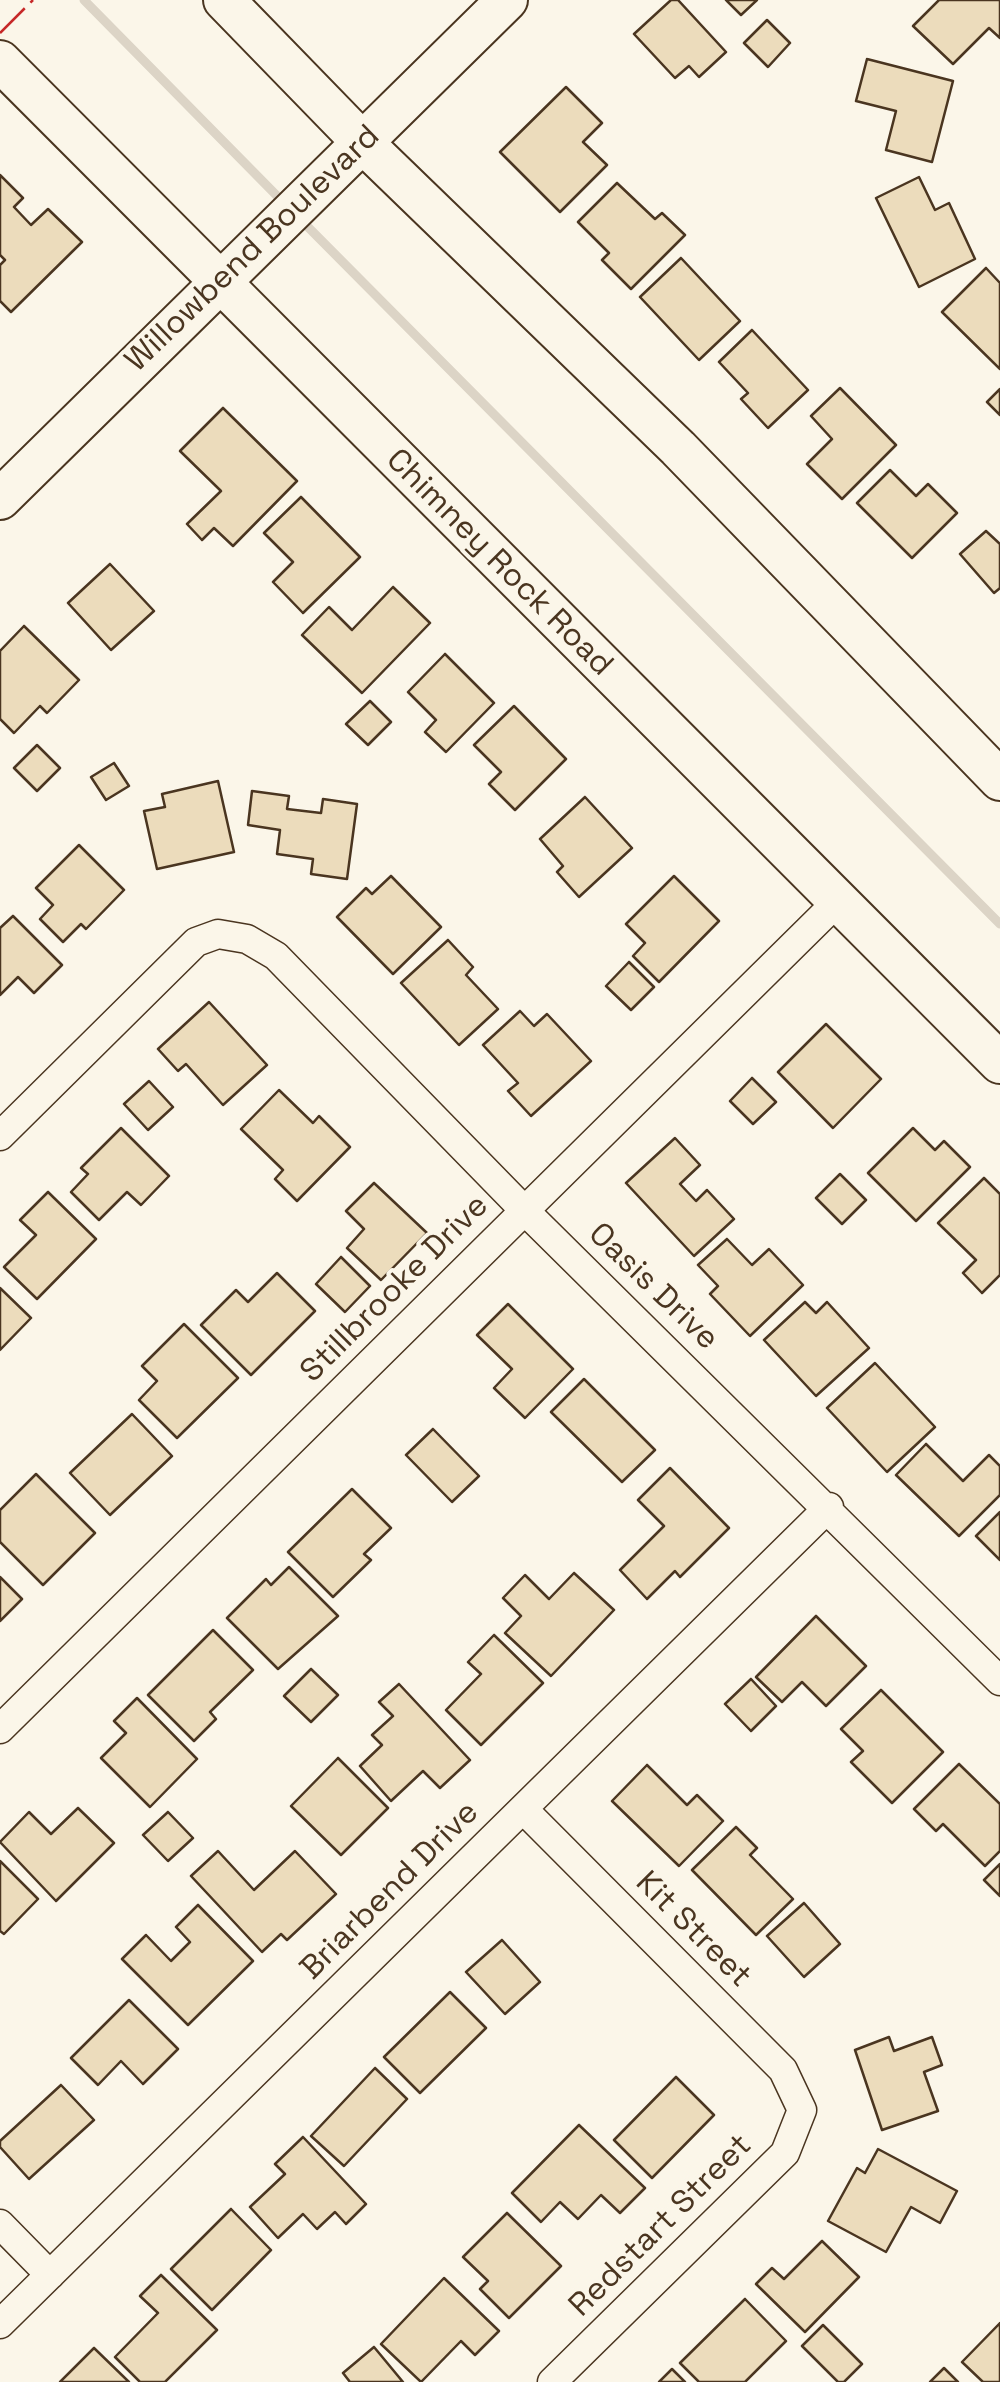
<!DOCTYPE html>
<style>
body{margin:0}
canvas{display:block;background:#fbf6e9}
</style>
<canvas width="1000" height="2382"></canvas>
<script>
const c = document.querySelector('canvas').getContext('2d');
c.lineJoin = 'round';
const shape = rows => new Path2D(rows.map(r => 'M' + r).join(''));
function trace(path, color, width, dash) { c.strokeStyle = color; c.lineWidth = width; c.lineCap = dash ? 'butt' : 'round'; c.setLineDash(dash || []); c.stroke(path); }
function fillPath(path, color) { c.fillStyle = color; c.fill(path, 'evenodd'); }
function label(font, color, halo, rows, align = 'center') {
  c.font = font + ' "Space Grotesk",sans-serif'; c.lineWidth = 8; c.setLineDash([]); c.textBaseline = 'middle'; c.strokeStyle = halo; c.fillStyle = color; for (const [text, x, y, turn = 0] of rows) {
    c.save(); c.translate(x, y); c.rotate((+turn || 0) * Math.PI / 180); c.textAlign = isNaN(turn) ? turn : align; if (halo) c.strokeText(text, 0, 0); c.fillText(text, 0, 0); c.restore();
  }
}
trace(shape([
 [84,0,286,205],
 [300,219,1000,924]
]), '#dcd4c6', 9);
const building = shape([
 [671,0,678,0,726,52,699,77,689,66,675,78,634,34,671,0],
 [726,0,757,0,741,15,726,0],
 [939,0,1000,0,1000,38,989,28,953,64,913,26,939,0],
 [767,20,790,43,768,67,744,43,767,20],
 [867,59,953,81,932,162,886,150,896,111,856,101,867,59],
 [566,87,602,123,583,142,607,165,560,212,500,152,566,87],
 [0,175,23,198,14,207,31,225,48,209,82,242,11,312,0,301,0,265,5,260,0,255,0,175],
 [919,177,935,210,949,203,975,259,919,287,876,198,919,177],
 [617,183,655,219,662,213,685,235,631,289,602,260,609,253,578,222,617,183],
 [681,258,740,321,699,360,640,297,681,258],
 [986,268,1000,283,1000,369,942,312,986,268],
 [752,330,808,390,768,428,741,399,748,393,719,362,752,330],
 [840,388,896,445,842,499,807,464,832,439,811,416,840,388],
 [1000,389,1000,415,987,402,1000,389],
 [223,408,297,481,233,546,214,528,202,540,187,524,221,491,180,451,223,408],
 [890,470,916,496,928,484,957,513,912,558,857,503,890,470],
 [301,497,360,557,303,613,273,582,293,562,264,533,301,497],
 [986,531,1000,544,1000,588,994,593,960,554,986,531],
 [110,564,154,611,111,650,68,603,110,564],
 [393,587,430,623,362,693,302,635,329,607,352,630,393,587],
 [24,626,79,680,47,713,40,706,14,733,0,719,0,651,24,626],
 [445,654,494,703,446,752,425,732,436,720,408,692,445,654],
 [370,701,391,722,368,745,346,724,370,701],
 [514,706,566,759,515,810,489,784,501,772,474,745,514,706],
 [37,745,60,768,37,791,14,768,37,745],
 [114,763,129,786,106,800,91,777,114,763],
 [218,781,234,852,157,869,144,811,165,807,162,794,218,781],
 [252,791,289,796,287,809,321,813,323,799,357,804,347,879,311,874,313,859,277,854,280,830,248,825,252,791],
 [585,797,632,848,579,897,557,872,563,866,540,839,585,797],
 [79,845,124,890,86,929,81,924,63,942,40,919,53,905,36,888,79,845],
 [391,876,441,927,393,974,337,917,366,888,372,894,391,876],
 [674,876,719,921,659,982,633,956,645,943,626,924,674,876],
 [13,916,62,965,34,993,18,977,0,995,0,928,13,916],
 [448,940,473,967,466,975,498,1009,459,1045,401,983,448,940],
 [629,962,654,987,631,1010,606,986,629,962],
 [209,1002,267,1065,223,1105,186,1064,178,1071,158,1049,209,1002],
 [520,1011,534,1026,547,1014,591,1061,531,1116,508,1091,518,1083,483,1045,520,1011],
 [826,1024,881,1079,833,1128,778,1072,826,1024],
 [752,1078,776,1102,753,1124,730,1101,752,1078],
 [149,1081,173,1107,148,1130,124,1104,149,1081],
 [279,1090,313,1123,319,1116,350,1147,297,1201,275,1179,283,1170,241,1129,279,1090],
 [121,1128,169,1176,141,1205,127,1192,99,1220,71,1192,88,1174,81,1168,121,1128],
 [913,1128,935,1150,944,1141,970,1167,916,1221,868,1173,913,1128],
 [675,1138,700,1165,680,1184,696,1201,707,1190,734,1219,694,1256,626,1183,675,1138],
 [840,1174,866,1200,842,1224,816,1198,840,1174],
 [984,1178,1000,1194,1000,1275,982,1293,963,1273,976,1260,938,1223,984,1178],
 [374,1183,427,1233,381,1280,347,1248,364,1229,346,1211,374,1183],
 [48,1192,96,1239,37,1299,4,1267,36,1235,20,1220,48,1192],
 [727,1239,752,1265,769,1249,803,1285,750,1336,710,1294,718,1286,698,1265,727,1239],
 [341,1257,370,1286,345,1312,316,1284,341,1257],
 [277,1273,315,1311,251,1375,201,1325,236,1290,248,1302,277,1273],
 [0,1288,31,1318,0,1350,0,1288],
 [805,1302,816,1313,827,1302,869,1348,816,1396,764,1340,805,1302],
 [508,1304,573,1369,525,1418,494,1388,512,1369,477,1335,508,1304],
 [184,1324,238,1378,177,1438,139,1400,157,1381,142,1366,184,1324],
 [875,1363,935,1427,887,1472,827,1408,875,1363],
 [584,1379,655,1450,622,1482,551,1412,584,1379],
 [132,1414,172,1456,110,1515,70,1473,132,1414],
 [433,1429,479,1476,452,1502,406,1455,433,1429],
 [926,1444,963,1481,989,1455,1000,1466,1000,1495,959,1536,896,1475,926,1444],
 [670,1468,729,1528,680,1577,675,1571,647,1599,620,1570,664,1526,638,1500,670,1468],
 [36,1474,95,1533,43,1585,0,1542,0,1510,36,1474],
 [352,1489,391,1528,364,1554,371,1560,333,1597,288,1552,352,1489],
 [1000,1512,1000,1560,976,1536,1000,1512],
 [289,1567,338,1616,278,1669,227,1618,266,1579,271,1585,289,1567],
 [574,1573,614,1610,551,1676,505,1633,521,1616,503,1598,525,1575,549,1599,574,1573],
 [0,1577,22,1599,0,1621,0,1577],
 [816,1616,866,1666,826,1706,802,1682,782,1702,756,1677,816,1616],
 [213,1630,253,1670,210,1712,216,1719,194,1741,148,1695,213,1630],
 [494,1635,543,1683,481,1745,446,1710,481,1674,468,1662,494,1635],
 [311,1669,338,1695,311,1722,284,1696,311,1669],
 [751,1679,776,1706,751,1731,725,1704,751,1679],
 [399,1684,470,1760,440,1788,423,1771,391,1801,360,1766,382,1745,372,1735,393,1716,379,1702,399,1684],
 [881,1690,943,1752,892,1803,851,1762,863,1751,841,1729,881,1690],
 [137,1698,197,1759,150,1807,101,1758,126,1733,114,1721,137,1698],
 [338,1758,388,1808,341,1855,291,1806,338,1758],
 [959,1764,1000,1804,1000,1851,985,1866,943,1824,936,1831,914,1809,959,1764],
 [647,1765,687,1805,697,1795,723,1821,679,1866,612,1801,647,1765],
 [78,1808,114,1843,56,1901,0,1842,29,1812,51,1834,78,1808],
 [168,1812,193,1838,168,1861,143,1835,168,1812],
 [736,1827,757,1848,750,1855,793,1899,756,1935,692,1870,736,1827],
 [218,1851,254,1890,295,1851,336,1894,287,1940,281,1934,262,1952,191,1876,218,1851],
 [0,1861,38,1899,4,1934,0,1931,0,1861],
 [1000,1864,1000,1896,984,1880,1000,1864],
 [804,1903,840,1944,804,1977,767,1936,804,1903],
 [198,1905,253,1961,188,2025,122,1959,146,1935,171,1961,190,1942,176,1927,198,1905],
 [502,1940,540,1982,505,2014,466,1972,502,1940],
 [450,1992,486,2028,420,2093,384,2057,450,1992],
 [129,2000,178,2049,143,2084,121,2061,98,2085,71,2058,129,2000],
 [889,2037,894,2051,932,2037,942,2065,924,2072,938,2111,882,2130,855,2050,889,2037],
 [375,2068,407,2099,344,2166,311,2136,375,2068],
 [676,2077,714,2115,652,2178,614,2140,676,2077],
 [61,2085,94,2120,29,2179,0,2147,0,2141,61,2085],
 [579,2125,645,2188,620,2213,601,2195,578,2219,560,2202,541,2222,512,2193,579,2125],
 [303,2137,366,2204,346,2224,335,2212,317,2229,303,2214,278,2238,250,2207,285,2174,275,2164,303,2137],
 [878,2149,957,2191,940,2223,911,2207,886,2252,828,2221,857,2168,865,2173,878,2149],
 [231,2209,271,2250,212,2310,171,2269,231,2209],
 [507,2213,561,2266,509,2318,480,2289,488,2281,463,2257,507,2213],
 [822,2241,859,2277,805,2332,756,2284,772,2268,784,2279,822,2241],
 [161,2275,217,2330,165,2382,140,2382,115,2357,158,2313,140,2296,161,2275],
 [444,2278,499,2331,475,2355,461,2341,421,2382,381,2344,444,2278],
 [745,2299,786,2341,745,2382,699,2382,680,2363,745,2299],
 [1000,2323,1000,2382,983,2382,962,2362,1000,2323],
 [823,2325,862,2364,844,2382,838,2382,802,2346,823,2325],
 [374,2347,403,2382,350,2382,343,2373,374,2347],
 [94,2348,129,2382,60,2382,94,2348],
 [944,2368,958,2382,930,2382,944,2368],
 [672,2369,685,2382,659,2382,672,2369]
]);
fillPath(building, '#ecdcbc');
trace(building, '#4a3520', 2.5);
const street = shape([
 [0,1136,196,942,218,934,247,939,276,956,524,1210,1000,1681],
 [0,1729,839,900],
 [523,1809,783,2070,802,2110,785,2153,552,2382],
 [0,2224,50,2275],
 [0,2324,829,1507]
]);
const secondary = shape([
 [224,0,363,143,678,448,1000,780],
 [0,61,1000,1063],
 [0,499,507,0]
]);
trace(street, '#4a3520', 31);
trace(secondary, '#4a3520', 44);
trace(street, '#fbf6e9', 28);
trace(secondary, '#fbf6e9', 40);
trace(shape([
 [0,33,33,0]
]), '#c62828', 2.5, [35, 8, 5, 8]);
label('32px', '#4a3520', '#fbf6e9', [
 ["Willowbend Boulevard",253,249,-44],
 ["Chimney Rock Road",499,563,45],
 ["Oasis Drive",653,1287,44],
 ["Stillbrooke Drive",395,1289,-45],
 ["Briarbend Drive",390,1891,-45],
 ["Kit Street",693,1930,45],
 ["Redstart Street",661,2226,-45]
]);
</script>
